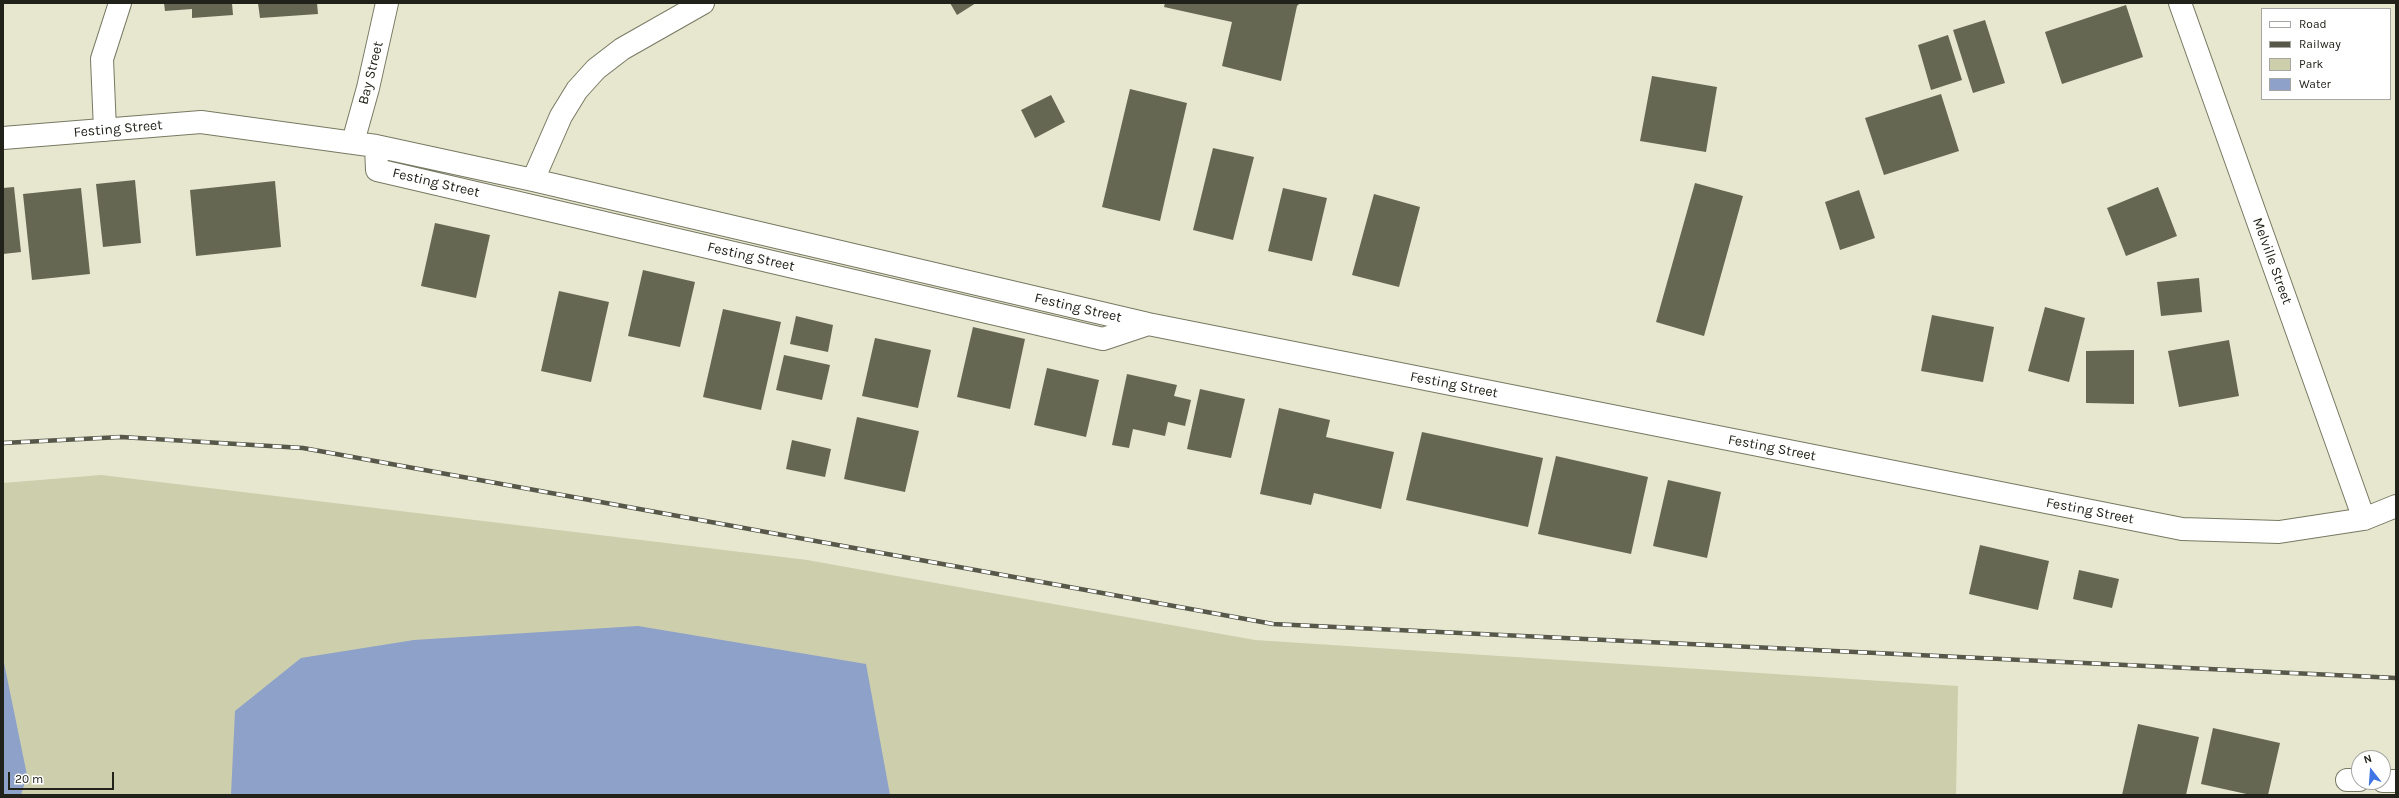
<!DOCTYPE html>
<style>
body{margin:0}
#map{position:relative;width:2399px;height:798px;overflow:hidden;background:#e6e7ce;font-family:Karla,sans-serif}
canvas{display:block}
.frame{position:absolute;inset:0;border:4px solid #212219;pointer-events:none}
.legend{position:absolute;left:2261px;top:8px;width:130px;height:92px;box-sizing:border-box;background:#fff;border:1px solid #a6a7a3;margin:0;padding:5px 7px;list-style:none;font-size:12px;color:#212219}
.legend li{display:flex;align-items:center;gap:8px;height:20px}
.legend b{width:20px;border:1px solid #a6a7a3}
.north{position:absolute;left:2351px;top:750px;width:40px;height:40px;box-sizing:border-box;background:#fff;border:1px solid #a6a7a3;border-radius:50%;rotate:343deg;font-size:11px;font-weight:700;line-height:16px;text-align:center;color:#212219}
.north::after{content:'';display:block;margin:auto;width:14px;height:18px;background:#4175e5;clip-path:polygon(50% 0,100% 100%,50% 72%,0 100%)}
.scale{position:absolute;left:8px;top:772px;width:106px;height:18px;box-sizing:border-box;border:2px solid #212219;border-top:0;padding-left:5px;font-size:12px;line-height:14px;white-space:nowrap;color:#212219;-webkit-text-stroke:3px #fff;paint-order:stroke}
</style>
<div id="map">
<canvas width="2399" height="798"></canvas>
<div class="frame"></div>
<ul class="legend">
<li><b style="height:5px;background:#fff"></b>Road</li>
<li><b style="height:5px;background:#57584a"></b>Railway</li>
<li><b style="height:11px;background:#ccceac"></b>Park</li>
<li><b style="height:11px;background:#8da1c9"></b>Water</li>
</ul>
<div class="north">N</div>
<div class="scale">20 m</div>
</div>
<script>
const c = document.querySelector('canvas').getContext('2d');
c.lineJoin = 'round';
function fillPath(path, color) { c.fillStyle = color; c.fill(path, 'evenodd'); }
const shape = rows => new Path2D(rows.map(r => 'M' + r).join(''));
function trace(path, color, width, dash) { c.strokeStyle = color; c.lineWidth = width; c.lineCap = dash ? 'butt' : 'round'; c.setLineDash(dash || []); c.stroke(path); }
function label(font, color, halo, rows, align = 'center') {
  c.font = font + ' Karla,sans-serif'; c.lineWidth = 4; c.setLineDash([]); c.textBaseline = 'middle'; c.strokeStyle = halo; c.fillStyle = color; for (const [text, x, y, turn = 0] of rows) {
    c.save(); c.translate(x, y); c.rotate((+turn || 0) * Math.PI / 180); c.textAlign = isNaN(turn) ? turn : align; if (halo) c.strokeText(text, 0, 0); c.fillText(text, 0, 0); c.restore();
  }
}
fillPath(shape([
 [101,475,807,560,1255,640,1958,686,1956,795,3,795,3,483]
]), '#ccceac');
fillPath(shape([
 [638,626,866,664,890,795,231,795,235,711,301,658,414,640],
 [3,658,27,775,21,795,3,795]
]), '#8da1c9');
fillPath(shape([
 [164,3,232,3,233,15,192,18,192,9,165,11],
 [258,3,317,3,318,14,260,18],
 [950,3,976,3,957,15],
 [1165,3,1300,3,1297,6,1281,81,1222,66,1232,22,1164,7],
 [2126,5,2143,57,2062,84,2045,32],
 [1985,20,2005,83,1973,93,1953,30],
 [1948,35,1962,80,1931,90,1918,45],
 [1652,76,1717,87,1706,152,1640,141],
 [1130,89,1187,103,1160,221,1102,207],
 [1941,94,1959,151,1884,175,1865,118],
 [1051,95,1065,122,1035,138,1021,110],
 [1213,148,1254,157,1233,240,1193,230],
 [135,180,141,243,103,247,96,184],
 [275,181,281,247,196,256,190,190],
 [1695,183,1743,196,1704,336,1656,322],
 [14,187,21,252,3,254,3,188],
 [2158,187,2177,236,2126,256,2107,208],
 [81,188,90,274,32,280,23,194],
 [1283,188,1327,198,1312,261,1268,251],
 [1859,190,1875,238,1840,250,1825,202],
 [1374,194,1420,207,1399,287,1352,275],
 [435,223,490,235,476,298,421,286],
 [643,270,695,282,680,347,628,336],
 [2199,278,2202,312,2161,316,2157,282],
 [559,291,609,302,591,382,541,371],
 [2045,307,2085,318,2069,382,2028,371],
 [723,309,781,322,761,410,703,397],
 [1932,315,1994,327,1983,382,1921,371],
 [796,316,833,325,828,352,790,344],
 [973,327,1025,339,1010,409,957,397],
 [875,338,931,350,918,408,862,396],
 [2229,340,2239,396,2179,407,2168,351],
 [2134,350,2134,404,2086,403,2086,351],
 [784,355,830,365,822,400,776,390],
 [1047,368,1099,380,1086,437,1034,425],
 [1127,374,1177,385,1174,396,1191,400,1185,426,1168,422,1165,436,1133,429,1129,448,1112,445],
 [1200,389,1245,399,1231,458,1187,449],
 [1279,408,1330,420,1326,437,1394,452,1381,509,1314,493,1311,505,1260,494],
 [857,417,919,431,905,492,844,479],
 [1422,432,1543,458,1528,527,1406,500],
 [792,440,831,449,825,477,786,469],
 [1556,456,1648,477,1631,554,1538,534],
 [1668,480,1721,492,1707,558,1653,546],
 [1980,545,2049,561,2038,610,1969,594],
 [2079,570,2119,579,2112,608,2073,599],
 [2138,724,2199,737,2186,795,2122,795],
 [2213,728,2280,743,2268,795,2251,795,2201,784]
]), '#666752');
const minor = shape([
 [2180,3,2364,519],
 [105,130,102,59,120,3],
 [3,138,201,122,376,146,533,180,1148,324,2182,529,2279,532,2364,519,2396,506],
 [353,142,368,88,387,3],
 [376,146,377,170,1103,339,1148,324],
 [533,180,561,116,577,90,596,69,622,49,703,3],
 [2347,780,2359,780],
 [2383,781,2396,781]
]);
trace(minor, '#787963', 24);
trace(minor, '#fff', 22);
const rail = shape([
 [3,443,121,437,303,448,1273,624,2396,678]
]);
trace(rail, '#57584a', 4.5);
trace(rail, '#fff', 3, [9]);
label('14px', '#212219', '#fff', [
 ["Bay Street",371,73,-76],
 ["Festing Street",118,129,-5],
 ["Festing Street",436,183,13],
 ["Festing Street",751,257,13],
 ["Melville Street",2272,261,70],
 ["Festing Street",1078,308,13],
 ["Festing Street",1454,385,11],
 ["Festing Street",1772,448,11],
 ["Festing Street",2090,511,11]
]);
</script>
